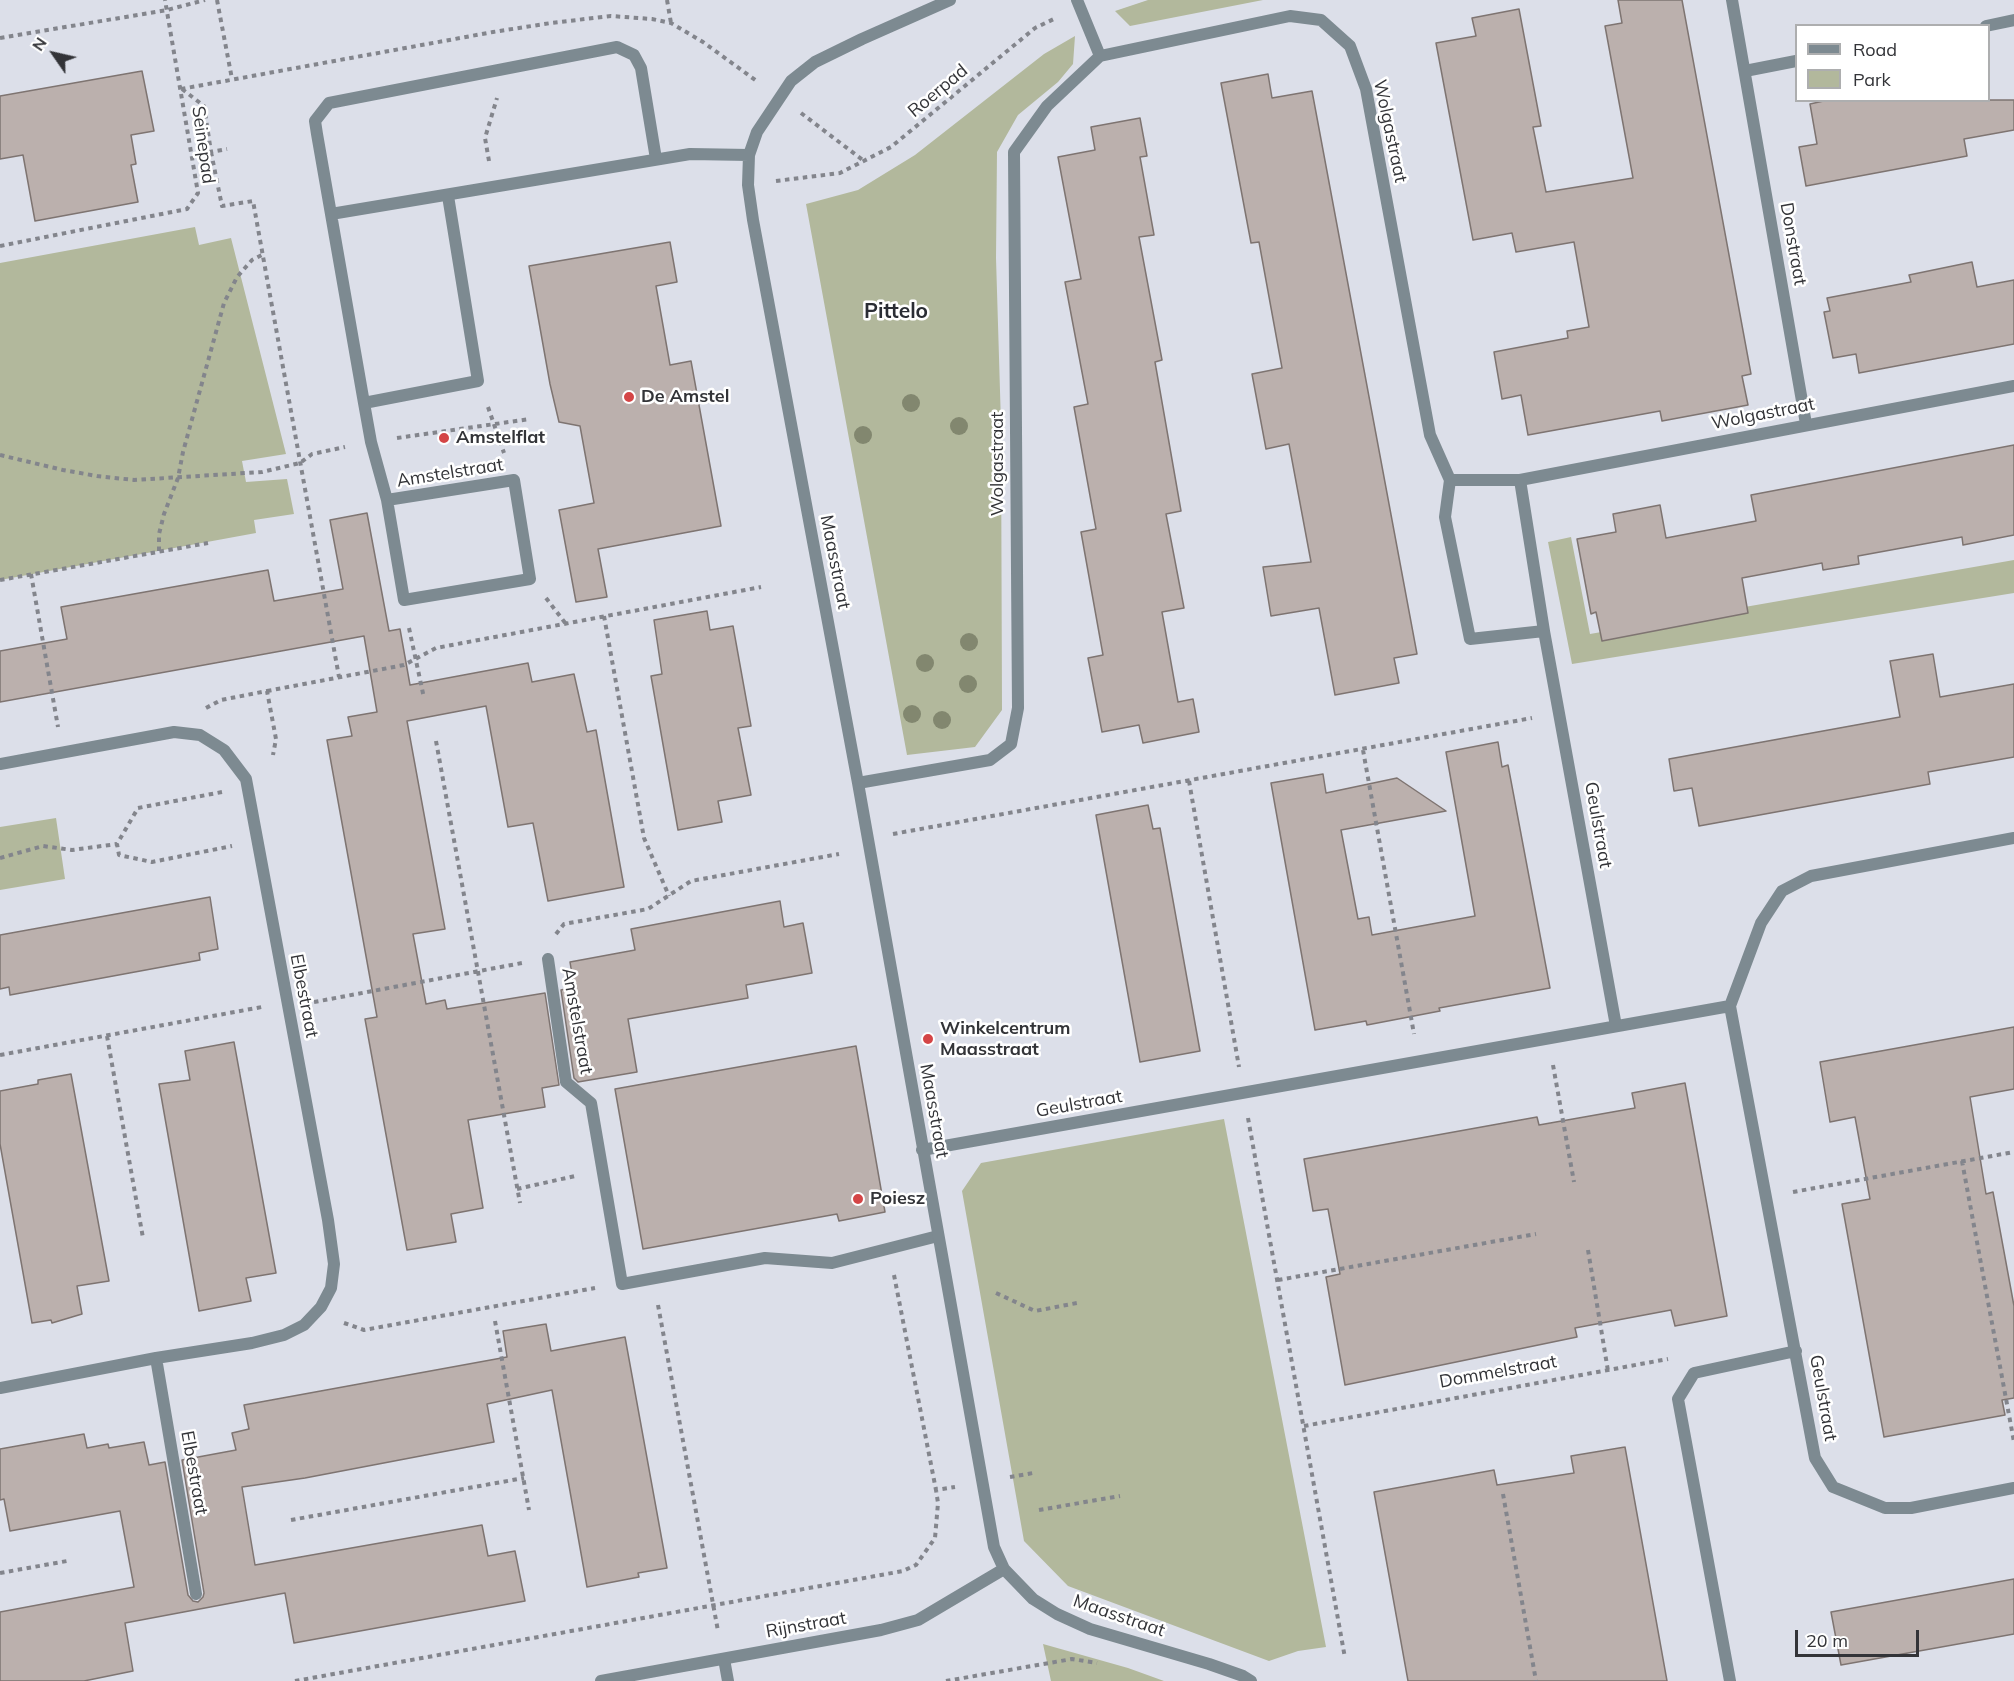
<!DOCTYPE html>
<style>
body{margin:0}
#map{position:relative;width:2014px;height:1681px;overflow:hidden;background:#dcdfe9;font-family:Mulish,sans-serif}
canvas{display:block}
.legend{position:absolute;left:1795px;top:24px;width:195px;height:78px;box-sizing:border-box;background:#fff;border:2px solid #adaeaf;margin:0;padding:8px 10px;list-style:none;font-size:18px;color:#333438}
.legend li{display:flex;align-items:center;gap:12px;height:30px}
.legend b{width:30px;border:2px solid #adaeaf}
.north{position:absolute;left:24px;top:24px;width:60px;height:60px;-webkit-text-stroke:4px #fff;paint-order:stroke;rotate:304deg;font-size:16px;font-weight:700;line-height:24px;text-align:center;color:#333438}
.north::after{content:'';display:block;margin:auto;width:21px;height:27px;background:#333438;clip-path:polygon(50% 0,100% 100%,50% 72%,0 100%)}
.scale{position:absolute;left:1795px;top:1630px;width:124px;height:27px;box-sizing:border-box;border:3px solid #333438;border-top:0;padding-left:8px;font-size:18px;line-height:21px;white-space:nowrap;color:#333438;-webkit-text-stroke:4px #fff;paint-order:stroke}
</style>
<div id="map">
<canvas width="2014" height="1681"></canvas>
<ul class="legend">
<li><b style="height:8px;background:#7d8a91"></b>Road</li>
<li><b style="height:16px;background:#b2b89c"></b>Park</li>
</ul>
<div class="north">N</div>
<div class="scale">20 m</div>
</div>
<script>
const c = document.querySelector('canvas').getContext('2d');
c.lineJoin = 'round';
function fillPath(path, color) { c.fillStyle = color; c.fill(path, 'evenodd'); }
const shape = rows => new Path2D(rows.map(r => 'M' + r).join(''));
function trace(path, color, width, dash) { c.strokeStyle = color; c.lineWidth = width; c.lineCap = dash ? 'butt' : 'round'; c.setLineDash(dash || []); c.stroke(path); }
function label(font, color, halo, rows, align = 'center') {
  c.font = font + ' Mulish,sans-serif'; c.lineWidth = 5; c.setLineDash([]); c.textBaseline = 'middle'; c.strokeStyle = halo; c.fillStyle = color; for (const [text, x, y, turn = 0] of rows) {
    c.save(); c.translate(x, y); c.rotate((+turn || 0) * Math.PI / 180); c.textAlign = isNaN(turn) ? turn : align; if (halo) c.strokeText(text, 0, 0); c.fillText(text, 0, 0); c.restore();
  }
}
fillPath(shape([
 [1148,0,1263,0,1130,26,1115,11],
 [1075,36,1073,64,1058,82,1018,115,997,152,996,258,1001,424,1002,710,975,747,907,755,806,204,858,190,915,155,1044,54],
 [195,227,199,245,231,238,286,454,242,461,246,482,287,479,294,514,254,520,256,533,0,580,0,263],
 [1571,537,1590,634,2014,560,2014,593,1572,664,1548,542],
 [56,818,65,879,0,890,0,827],
 [1224,1119,1326,1647,1298,1651,1269,1661,1068,1586,1024,1541,962,1191,981,1163],
 [1043,1644,1128,1668,1164,1681,1051,1681]
]), '#b2b89c');
const building = shape([
 [1618,0,1682,0,1751,374,1742,376,1748,405,1662,421,1660,411,1528,435,1521,395,1502,399,1494,352,1568,338,1567,331,1589,327,1574,242,1516,252,1512,233,1473,240,1436,43,1476,36,1472,18,1519,9,1541,126,1533,127,1546,192,1633,178,1605,26,1622,23,1618,0],
 [142,71,154,131,131,135,136,164,131,165,138,202,35,221,23,155,0,159,0,96,142,71],
 [1268,74,1272,98,1312,91,1417,654,1394,658,1399,683,1335,695,1319,608,1271,616,1263,567,1311,562,1289,444,1266,449,1252,374,1282,368,1259,242,1251,243,1221,83,1268,74],
 [1828,100,2014,100,2014,130,1964,139,1967,156,1806,186,1799,147,1817,144,1810,104,1828,100],
 [1140,118,1147,156,1140,157,1154,235,1139,237,1162,360,1155,362,1181,511,1166,514,1184,608,1162,612,1178,702,1193,699,1199,732,1143,743,1139,725,1102,732,1088,658,1103,655,1081,532,1096,529,1074,407,1088,404,1065,282,1081,279,1058,157,1095,150,1091,127,1140,118],
 [670,242,677,282,656,286,670,365,691,361,721,526,598,549,607,597,576,602,559,510,594,503,580,426,559,422,550,384,529,266,670,242],
 [1972,262,1977,287,2014,280,2014,344,1859,373,1856,354,1833,358,1824,312,1830,311,1827,298,1911,282,1909,275,1972,262],
 [2014,445,2014,535,1963,545,1962,537,1858,556,1859,564,1823,570,1822,563,1742,578,1748,613,1602,641,1596,612,1591,614,1577,539,1616,532,1613,514,1660,505,1666,538,1756,521,1751,495,2014,445],
 [367,513,389,631,400,629,410,685,528,663,532,682,574,674,587,732,596,730,624,887,548,901,533,823,508,827,486,706,407,721,445,929,413,934,426,1004,445,1000,447,1009,545,993,559,1085,542,1088,545,1107,468,1120,483,1208,451,1214,456,1242,407,1250,365,1019,377,1017,327,740,352,736,348,717,377,712,364,636,0,702,0,651,67,639,61,607,268,570,274,601,343,589,330,520,367,513],
 [707,611,710,630,733,626,751,726,738,728,751,795,718,801,722,822,678,830,651,676,662,674,654,620,707,611],
 [1933,654,1940,697,2014,684,2014,757,1928,772,1930,784,1699,826,1692,788,1674,791,1669,759,1900,717,1890,661,1933,654],
 [1498,742,1502,767,1508,765,1550,988,1439,1008,1440,1011,1367,1025,1366,1021,1315,1030,1271,783,1323,774,1326,793,1397,778,1446,811,1341,830,1358,919,1369,917,1372,935,1475,916,1446,752,1498,742],
 [1148,805,1153,829,1160,828,1200,1051,1140,1062,1096,815,1148,805],
 [210,897,218,949,199,953,200,960,10,995,9,987,0,989,0,935,210,897],
 [780,901,784,927,803,923,812,973,746,985,748,998,628,1019,637,1072,578,1082,574,1078,561,990,574,987,570,962,635,950,631,929,780,901],
 [2014,1027,2014,1089,1970,1097,1986,1194,1993,1192,2014,1306,2014,1398,2002,1400,2005,1415,1884,1437,1842,1204,1870,1199,1855,1117,1830,1122,1820,1062,2014,1027],
 [234,1042,276,1273,246,1278,251,1301,199,1311,159,1084,190,1080,185,1051,234,1042],
 [856,1046,885,1212,839,1221,837,1214,643,1249,615,1089,856,1046],
 [71,1074,109,1281,77,1286,82,1314,52,1323,51,1320,32,1323,0,1144,0,1091,38,1084,38,1080,71,1074],
 [1685,1083,1727,1316,1675,1326,1671,1310,1575,1328,1577,1337,1345,1385,1326,1277,1340,1274,1328,1209,1313,1211,1304,1159,1537,1117,1539,1125,1635,1108,1632,1093,1685,1083],
 [546,1324,551,1351,625,1337,667,1568,638,1573,639,1577,587,1587,552,1390,487,1404,494,1442,305,1478,242,1487,255,1565,482,1525,488,1556,515,1551,525,1601,294,1643,285,1593,125,1623,133,1671,84,1681,0,1681,0,1612,134,1587,120,1511,10,1531,4,1499,0,1500,0,1449,84,1434,87,1448,108,1444,109,1448,144,1442,149,1465,165,1462,188,1595,193,1601,198,1602,203,1597,204,1593,182,1460,236,1450,232,1433,249,1429,244,1405,507,1357,503,1331,546,1324],
 [1625,1447,1667,1681,1408,1681,1374,1492,1494,1470,1497,1485,1574,1473,1571,1456,1625,1447],
 [2014,1579,2014,1634,1841,1665,1831,1612,2014,1579]
]);
fillPath(building, '#bbb0ad');
trace(building, '#7e7471', 1.5);
trace(shape([
 [217,0,232,79],
 [667,0,671,23],
 [0,38,167,10,205,0],
 [181,89,493,32,551,23,611,16,652,19,671,23,703,42,758,82],
 [182,89,204,106,211,152,227,149],
 [801,113,864,161],
 [211,152,222,206,253,201,339,677],
 [489,161,485,138,497,98],
 [776,181,840,173,891,147,1035,28,1056,18],
 [0,246,187,209,198,193,165,0],
 [488,407,504,453],
 [397,438,530,419],
 [0,455,63,470,97,476,134,480,262,472,300,463,312,454,345,447],
 [159,551,159,534,164,514,178,478,183,452,224,303,237,277,252,260,262,255],
 [31,574,58,727],
 [0,580,208,543],
 [546,598,566,624],
 [604,616,644,838,669,896],
 [409,628,424,698],
 [267,691,404,665,436,648,761,587],
 [206,708,221,700,267,691,276,739,273,755],
 [436,741,520,1203],
 [1363,750,1414,1034],
 [1189,781,1239,1067],
 [222,792,138,808,117,844,119,855,152,862,232,846],
 [893,834,1532,718],
 [0,858,43,846,72,850,117,844],
 [556,934,564,924,648,909,691,881,839,854],
 [314,1002,522,963],
 [107,1036,143,1238],
 [0,1055,262,1007],
 [1553,1065,1574,1182],
 [1248,1118,1345,1658],
 [1962,1161,2014,1442],
 [517,1189,575,1176],
 [1793,1192,2014,1152],
 [1588,1250,1608,1371],
 [894,1275,936,1490],
 [1278,1280,1536,1234],
 [996,1293,1035,1311,1077,1303],
 [658,1305,718,1631],
 [495,1321,529,1510],
 [344,1323,364,1330,595,1288],
 [1304,1426,1668,1359],
 [1010,1477,1033,1473],
 [1503,1494,1536,1681],
 [1039,1510,1120,1496],
 [291,1520,524,1478],
 [0,1573,67,1561],
 [295,1681,903,1571,916,1565,935,1538,938,1503,936,1490,955,1487],
 [946,1681,1072,1659,1097,1663]
]), '#83858c', 4, [4.5, 4.5]);
trace(shape([
 [548,959,566,1082,591,1103,622,1284,765,1258,832,1263,938,1236]
]), '#7d8a91', 12);
trace(shape([
 [950,0,862,39,815,62,791,81,757,132,749,155,748,185,753,220,858,783,994,1547,1004,1569,1033,1599,1057,1614,1090,1629,1209,1664,1243,1676,1251,1681],
 [1077,0,1100,56],
 [1732,0,1806,424],
 [1986,26,2014,20],
 [1745,71,1796,61],
 [331,214,690,154,749,155],
 [364,403,478,381,448,196],
 [1450,480,1520,480],
 [387,500,514,480,530,579,404,600,387,500,371,442,364,403,317,134,315,121,329,103,617,47,634,55,641,68,656,159],
 [1544,631,1616,1026],
 [0,764,174,732,200,735,224,750,246,779,328,1220,334,1264,331,1288,321,1307,304,1325,284,1335,252,1343,156,1358,0,1388],
 [858,783,990,760,1011,744,1018,708,1014,152,1047,106,1100,56,1290,16,1321,20,1350,46,1366,89,1430,435,1450,480,1445,517,1470,639,1544,631,1520,480,2014,386],
 [1730,1006,1815,1458,1833,1487,1885,1508,1911,1508,2014,1488],
 [922,1150,1730,1006,1761,923,1782,891,1811,876,2014,838],
 [156,1358,196,1594],
 [724,1659,728,1681],
 [601,1681,881,1630,918,1620,1004,1569],
 [1730,1681,1678,1399,1694,1373,1796,1351]
]), '#7d8a91', 12);
c.fillStyle = '#82876f';
for (const [x, y] of [
 [911,403],
 [959,426],
 [863,435],
 [969,642],
 [925,663],
 [968,684],
 [912,714],
 [942,720]
]) { c.beginPath(); c.arc(x, y, 9, 0, 2 * Math.PI); c.fill(); }
for (const [x, y, r, color] of [
 [629,397,6,"#d44546"],
 [444,438,6,"#d44546"],
 [928,1039,6,"#d44546"],
 [858,1199,6,"#d44546"]
]) { const dot = new Path2D(); dot.arc(x, y, r, 0, 2 * Math.PI); c.fillStyle = color; c.fill(dot); trace(dot, '#fff', 2); }
label('18px', '#333438', '#fff', [
 ["Roerpad",938,91,-40],
 ["Wolgastraat",1390,131,78],
 ["Seinepad",203,145,82],
 ["Donstraat",1793,244,80],
 ["Wolgastraat",1763,414,-11],
 ["Wolgastraat",998,464,-90],
 ["Amstelstraat",450,473,-9],
 ["Maasstraat",835,562,79],
 ["Geulstraat",1598,825,80],
 ["Elbestraat",304,996,79],
 ["Amstelstraat",577,1021,80],
 ["Geulstraat",1079,1104,-10],
 ["Maasstraat",934,1111,80],
 ["Dommelstraat",1498,1372,-10],
 ["Geulstraat",1823,1398,80],
 ["Elbestraat",194,1473,80],
 ["Maasstraat",1119,1616,19],
 ["Rijnstraat",806,1625,-10]
]);
label('bold 18px', '#333438', '#fff', [
 ["De Amstel",641,397],
 ["Amstelflat",456,438],
 ["Winkelcentrum",940,1029],
 ["Maasstraat",940,1050],
 ["Poiesz",870,1199]
], 'left');
label('bold 21px', '#2a2d34', '#fff', [
 ["Pittelo",896,312]
]);
</script>
